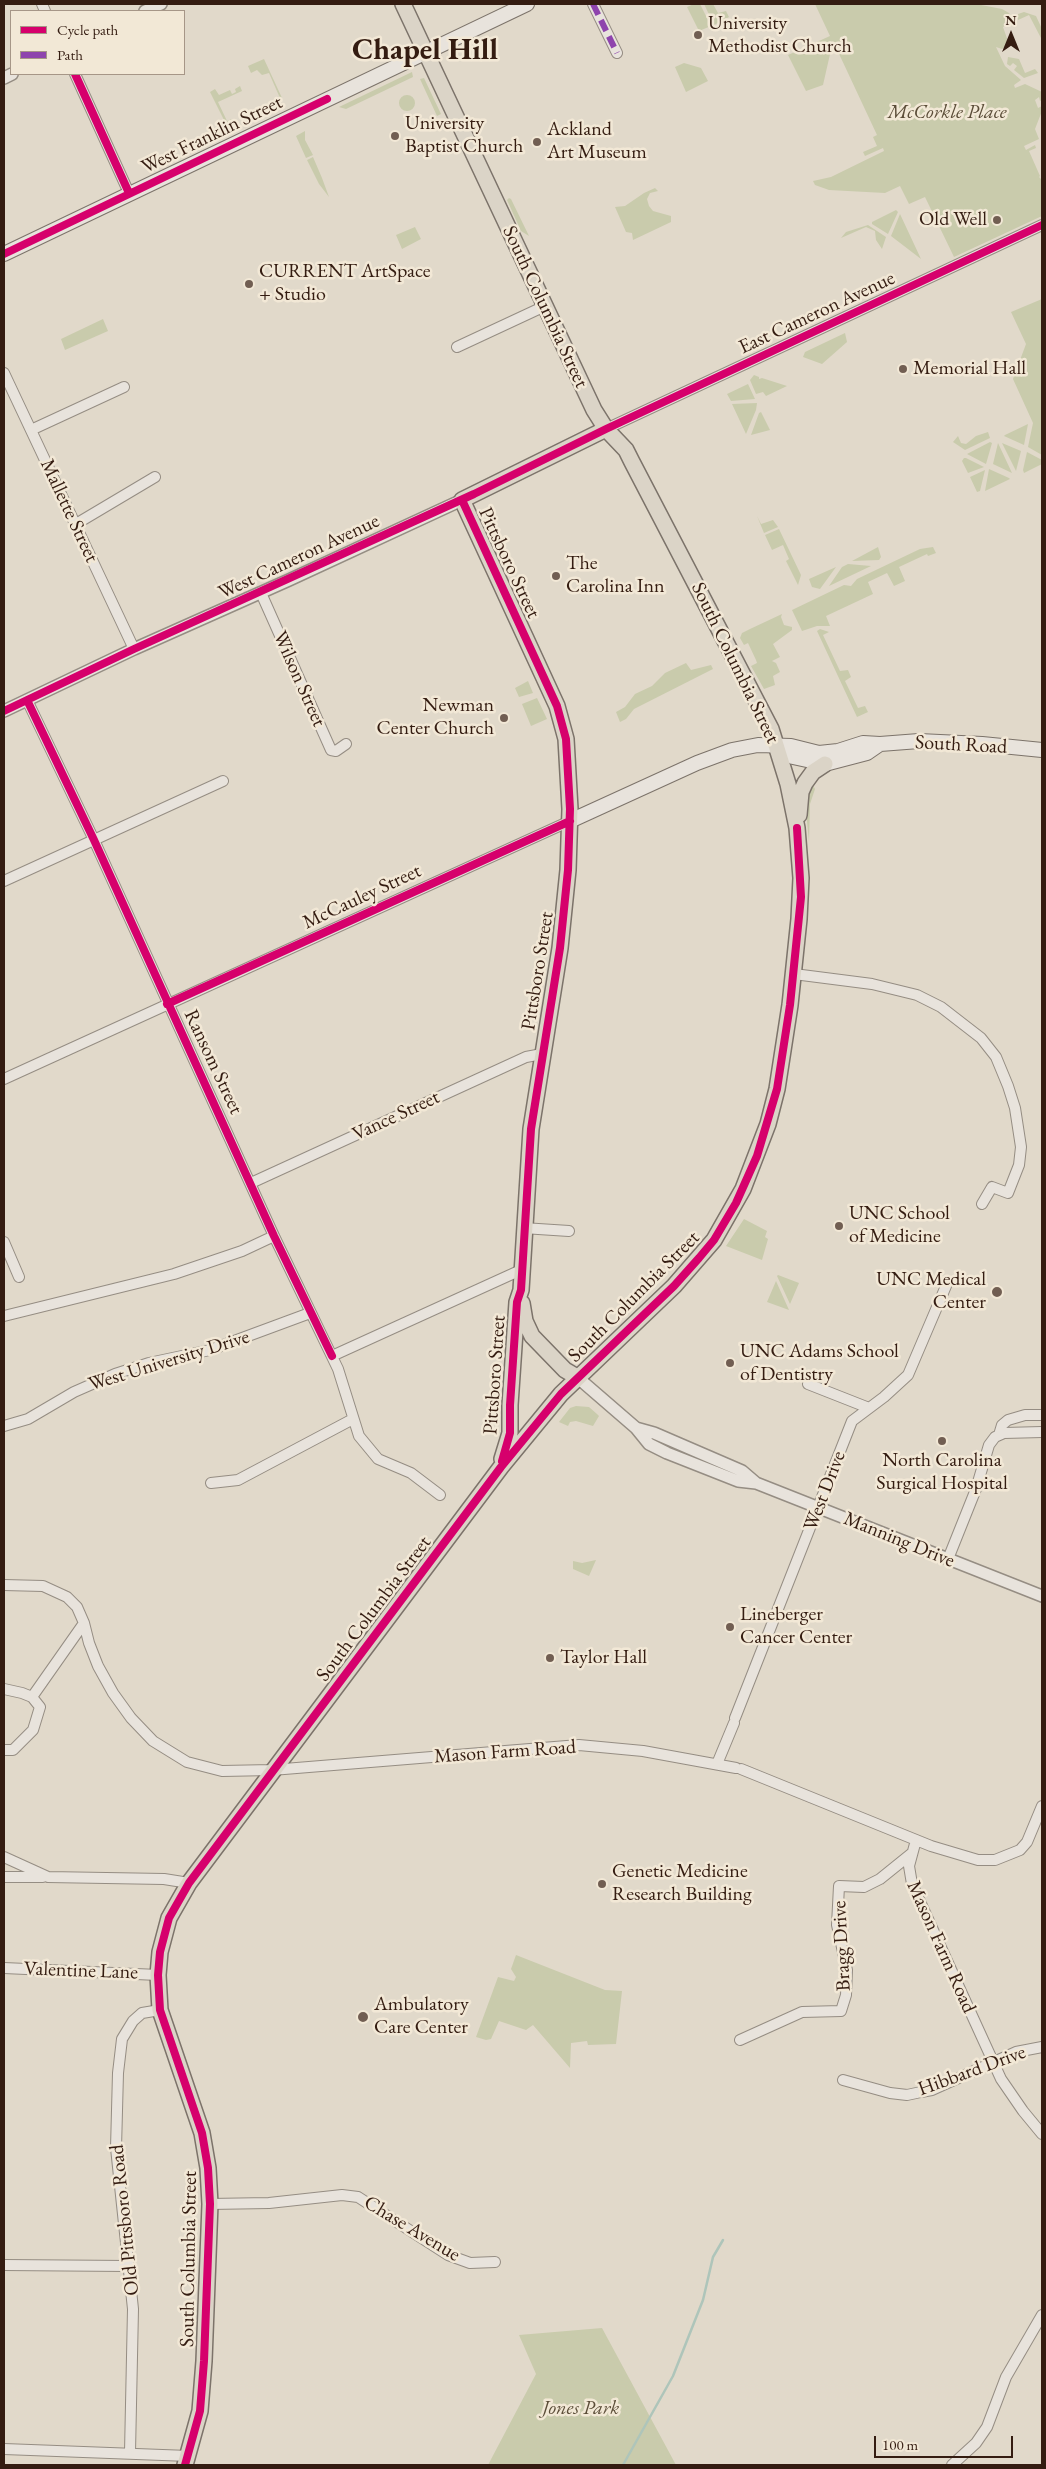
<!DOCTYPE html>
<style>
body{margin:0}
#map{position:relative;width:1046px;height:2469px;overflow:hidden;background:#e1d9ca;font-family:"EB Garamond",serif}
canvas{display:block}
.frame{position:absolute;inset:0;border:5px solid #341c11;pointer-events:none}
.legend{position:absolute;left:10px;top:10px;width:175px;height:65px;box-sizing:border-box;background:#f2e8d6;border:1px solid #a69687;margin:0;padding:6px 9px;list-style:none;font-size:15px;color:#341c11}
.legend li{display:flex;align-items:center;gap:10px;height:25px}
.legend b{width:25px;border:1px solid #a69687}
.north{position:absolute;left:986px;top:10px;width:50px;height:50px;-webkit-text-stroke:4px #f2e8d6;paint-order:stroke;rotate:0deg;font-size:14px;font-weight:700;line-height:20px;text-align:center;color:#341c11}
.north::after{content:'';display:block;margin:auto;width:18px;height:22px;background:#341c11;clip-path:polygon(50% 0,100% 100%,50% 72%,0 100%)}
.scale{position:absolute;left:874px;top:2436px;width:139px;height:22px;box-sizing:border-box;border:2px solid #341c11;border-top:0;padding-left:6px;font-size:15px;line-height:18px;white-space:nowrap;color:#341c11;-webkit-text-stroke:4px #f2e8d6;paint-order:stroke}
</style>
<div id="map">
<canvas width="1046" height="2469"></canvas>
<div class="frame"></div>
<ul class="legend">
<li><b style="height:6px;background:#d6006c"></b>Cycle path</li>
<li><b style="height:6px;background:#8e44ad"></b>Path</li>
</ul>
<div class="north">N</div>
<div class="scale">100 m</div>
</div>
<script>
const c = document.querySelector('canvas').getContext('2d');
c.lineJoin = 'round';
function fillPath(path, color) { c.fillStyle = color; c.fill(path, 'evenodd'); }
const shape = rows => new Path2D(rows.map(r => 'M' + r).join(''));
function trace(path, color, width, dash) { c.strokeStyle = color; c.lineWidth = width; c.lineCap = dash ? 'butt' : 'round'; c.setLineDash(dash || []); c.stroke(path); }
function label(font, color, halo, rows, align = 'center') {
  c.font = font + ' "EB Garamond",serif'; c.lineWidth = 5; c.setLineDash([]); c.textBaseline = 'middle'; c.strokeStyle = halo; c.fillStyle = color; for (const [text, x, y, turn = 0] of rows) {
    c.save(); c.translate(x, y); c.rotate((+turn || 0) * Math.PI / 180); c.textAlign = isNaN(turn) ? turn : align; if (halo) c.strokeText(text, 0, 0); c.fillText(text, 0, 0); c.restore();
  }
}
fillPath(shape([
 [694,4,700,4,711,26,699,31,687,7],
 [704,4,713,4,718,13,726,11,729,17,714,25],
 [815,4,976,4,1002,9,1009,13,1015,21,1003,27,1009,44,1002,49,996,47,1005,66,1021,80,1014,85,1015,88,1025,84,1042,92,1042,100,1040,101,1039,97,1035,100,1038,108,1042,106,1042,111,1035,129,1039,139,1024,146,1026,150,1035,145,1036,148,1029,151,1040,176,1039,177,1042,180,1042,216,954,257,925,197,909,204,900,186,885,193,829,190,815,185,813,181,831,177,884,151,883,148,865,156,863,152,877,146,873,137,877,135,833,41,823,85,806,91,788,55,830,36],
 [1024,12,1036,16,1042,29,1042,40,1029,15,1018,20,1018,14],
 [1008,57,1019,59,1025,73,1035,69,1038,73,1024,78,1014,70,1017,66,1013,63,1010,66,1007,64],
 [264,59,282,98,275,101,280,98,269,73,262,75,257,70,251,73,248,66],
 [684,63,701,68,708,81,686,92,675,67],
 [412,72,413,77,346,109,339,107],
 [424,78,441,114,437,116,420,79],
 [240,86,242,91,218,102,227,121,232,119,226,124,210,92,215,89,219,95,230,90,232,94,236,92,235,89],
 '399 103a8 8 0 1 1 16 0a8 8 0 1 1-16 0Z',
 [305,131,305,140,313,155,306,158,296,136],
 [313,157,322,178,329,197,319,184,307,160],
 [655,188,658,191,650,193,647,199,649,206,653,211,671,216,671,222,633,240,632,233,626,232,615,207,625,206,644,193],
 [509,198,511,199,529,236,521,231,507,200],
 [896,210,898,212,888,234,872,224,872,222],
 [900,214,921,259,891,236],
 [868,225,886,237,882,249,876,240,875,231,866,227,841,238,846,232],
 [415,227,421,239,402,249,396,235],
 [1042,299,1042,455,1028,447,1033,423,1013,379,1026,344,1011,312],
 [103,319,108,331,65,350,61,339],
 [845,333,847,342,822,364,803,357,805,352],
 [754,375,759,377,759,379,762,378,787,386,766,396,763,392,756,394,750,380],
 [748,384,755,399,731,401,727,394],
 [757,403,756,410,746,434,732,404],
 [761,412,770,430,751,435,759,413],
 [1028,424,1024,445,1004,436,1005,435],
 [988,432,990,438,965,450,953,442,958,436,961,443,966,444,976,436],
 [990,442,992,443,986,464,967,454],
 [998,443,1012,473,993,464],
 [1002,443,1021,451,1016,471],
 [1027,452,1042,460,1042,464,1024,473,1023,470],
 [964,458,966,458,984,467,968,473,962,461],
 [989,469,1009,478,1010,479,985,491],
 [985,470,980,491,977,492,970,477],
 [757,516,761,524,773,520,778,527,764,533],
 [779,529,801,575,798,585,786,561,789,559,783,545,772,550,765,535],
 [878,547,881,557,879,560,852,561],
 [933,547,936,553,928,556,927,554,899,567,905,581,894,586,887,573,868,582,873,594,826,616,830,626,817,626,802,631,792,610,844,585,851,586,857,579,920,549],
 [848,564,871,566,829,586,842,567],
 [836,567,820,589,812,587,809,579],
 [782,614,781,617,784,625,792,627,792,630,773,644,780,657,772,661,776,663,780,672,773,676,775,685,764,689,751,666,757,663,756,660,748,643,744,645,740,638,742,633,750,629],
 [820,629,829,632,823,635,840,671,848,670,851,677,845,681,858,708,865,706,868,712,857,717,817,631],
 [686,663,691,670,711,665,713,669,634,709,626,719,620,722,616,712,625,707,635,694,652,686,665,673],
 [528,681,533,693,519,697,515,688],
 [537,698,547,719,531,726,522,704],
 [812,783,815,789,810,804,809,842,805,801],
 [744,1219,767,1231,765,1237,768,1239,762,1260,726,1246],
 [778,1275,799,1283,790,1304,777,1276],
 [776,1281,789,1310,767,1302],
 [576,1406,589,1407,597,1414,599,1416,593,1426,576,1421,570,1422,568,1426,559,1422,570,1408],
 [596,1560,589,1576,573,1569,573,1561,582,1563],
 [516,1955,605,1990,622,1991,616,2044,588,2045,587,2041,571,2043,570,2068,533,2025,526,2030,499,2021,491,2039,486,2040,476,2037,498,1977,514,1981,516,1977,511,1969],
 [602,2328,676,2465,488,2465,536,2374,519,2335]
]), '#c9cbac');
trace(shape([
 [623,2465,673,2376,703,2300,713,2257,723,2240]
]), '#aec5ba', 2.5);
const minor = shape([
 [42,4,45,11],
 [593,4,617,53],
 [75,74,129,193],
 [457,347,545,306],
 [4,373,134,649],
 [606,429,1042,225],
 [31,430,124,387],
 [76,524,155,477],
 [261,593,331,750,336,751,346,744],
 [27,700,94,840,274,1236,338,1369,359,1436,378,1459,411,1473,440,1495],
 [4,881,223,781],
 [794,974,872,984,917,995,941,1007,981,1038,996,1057,1008,1086,1015,1108,1021,1147,1019,1165,1008,1193,992,1187,982,1204],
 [4,1079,570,821],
 [251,1183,526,1057,542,1054],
 [523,1228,569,1231],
 [4,1242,19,1277],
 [4,1316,174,1274,242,1251,274,1236],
 [332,1356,521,1270],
 [808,1384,869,1408],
 [4,1426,28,1419,74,1392,115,1374,149,1363,210,1350,310,1313],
 [999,1435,1002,1425,1008,1420,1025,1415,1042,1415],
 [211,1483,238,1480,353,1419],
 [948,1559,976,1489,989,1445,995,1437,1004,1433,1042,1432],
 [4,1585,43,1586,67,1597,77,1607,84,1623,89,1643,98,1666,113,1693,131,1718,153,1741,187,1762,222,1771,272,1770,579,1745,643,1751,736,1768],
 [4,1689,22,1693,32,1697,40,1707,33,1730,13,1750,4,1750],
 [32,1697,84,1623],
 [735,1718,852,1421,884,1397,908,1375,946,1286],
 [717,1764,734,1723],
 [741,1769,931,1846,978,1860,995,1860,1020,1850,1027,1842,1042,1806],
 [916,1840,909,1866,912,1884,1001,2079,1023,2111,1042,2134],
 [4,1857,48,1877,164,1879,189,1883],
 [4,1877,43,1877],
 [4,1968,158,1975],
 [740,2040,802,2012,841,2011,846,1995,847,1970,837,1925,839,1886,864,1887,880,1879,911,1854],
 [843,2080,890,2093,907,2095,921,2092,932,2090,1016,2052,1042,2047],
 [210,2204,269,2203,342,2195,358,2197,448,2255,470,2263,495,2262],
 [4,2265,127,2266],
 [4,2449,189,2456],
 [130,2452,133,2309,116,2148,118,2073,122,2039,133,2021,142,2013,160,2010],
 [952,2465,976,2443,987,2427,1006,2377,1042,2315]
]);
const tertiary = shape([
 [145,11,161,4],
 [4,78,12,74],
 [4,711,134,649,289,580,462,500],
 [577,1377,636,1428,649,1444,667,1453,738,1481,756,1483,1042,1596],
 [636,1428,654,1433,742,1471,756,1483]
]);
const secondary = shape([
 [4,254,527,4],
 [777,746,793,757,825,764,867,753,880,744],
 [570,821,697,763,732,750,758,745,791,746,819,753,838,751,863,743,880,744,919,741,982,744,1042,750]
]);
const primary = shape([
 [799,815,801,792,805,783,813,772,825,764],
 [522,1303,525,1321,532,1336,565,1370,577,1377],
 [502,1459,510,1433,510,1405,517,1302,521,1290,531,1129,560,948,568,870,570,809,566,739,557,706,462,500,606,429],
 [185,2465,200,2411,204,2361,210,2204,208,2168,202,2133,160,2010,158,1975,160,1952,169,1918,189,1883,501,1467,561,1394,674,1286,714,1240,743,1189,768,1124,777,1089,790,1005,799,919,801,878,797,828,788,784,771,729,632,462,626,450,606,429,594,410,403,4]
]);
trace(minor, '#958d83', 12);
trace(tertiary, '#958d83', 14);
trace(secondary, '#7c736a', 16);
trace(primary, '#7c736a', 18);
trace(minor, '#e8e3dc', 10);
trace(tertiary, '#e8e3dc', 11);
trace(secondary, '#e8e3dc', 14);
trace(primary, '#dbd4c7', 15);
trace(shape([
 [593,4,617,53]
]), '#8e44ad', 6, [12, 6]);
trace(shape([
 [75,74,129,193],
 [4,254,327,99],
 [462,500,557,706,566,739,570,809,568,870,560,948,531,1129,521,1290,517,1302,510,1405,510,1433,502,1461],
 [27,700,94,840,274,1236,332,1356],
 [4,711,134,649,474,494,606,429,1042,225],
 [167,1004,570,821],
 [185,2465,200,2411,204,2361,210,2204,208,2168,202,2133,160,2010,158,1975,160,1952,169,1918,189,1883,501,1467,561,1394,674,1286,699,1258,714,1240,736,1203,757,1156,777,1089,790,1005,801,897,797,828]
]), '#d6006c', 8);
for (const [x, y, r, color] of [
 [698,35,5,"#715e52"],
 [395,136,5,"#715e52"],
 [537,142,5,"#715e52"],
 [997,220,5,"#715e52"],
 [249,284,5,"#715e52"],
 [903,369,5,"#715e52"],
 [556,576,5,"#715e52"],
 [504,718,5,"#715e52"],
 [839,1226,5,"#715e52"],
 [997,1292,6,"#715e52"],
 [730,1363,5,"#715e52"],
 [942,1441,5,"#715e52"],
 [730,1627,5,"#715e52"],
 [550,1658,5,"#715e52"],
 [602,1884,5,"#715e52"],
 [363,2017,6,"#715e52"]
]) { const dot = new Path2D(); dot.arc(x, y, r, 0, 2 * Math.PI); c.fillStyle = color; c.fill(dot); trace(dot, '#f2e8d6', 2); }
label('20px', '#341c11', '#f2e8d6', [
 ["University",708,24],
 ["Methodist Church",708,47],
 ["University",405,124],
 ["Baptist Church",405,147],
 ["Ackland",547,130],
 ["Art Museum",547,153],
 ["Old Well",987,220,"right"],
 ["CURRENT ArtSpace",259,272],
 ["+ Studio",259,295],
 ["Memorial Hall",913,369],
 ["The",566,564],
 ["Carolina Inn",566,587],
 ["Newman",494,706,"right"],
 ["Center Church",494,729,"right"],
 ["UNC School",849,1214],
 ["of Medicine",849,1237],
 ["UNC Medical",986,1280,"right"],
 ["Center",986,1303,"right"],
 ["UNC Adams School",740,1352],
 ["of Dentistry",740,1375],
 ["North Carolina",942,1461,"center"],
 ["Surgical Hospital",942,1484,"center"],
 ["Lineberger",740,1615],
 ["Cancer Center",740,1638],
 ["Taylor Hall",560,1658],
 ["Genetic Medicine",612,1872],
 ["Research Building",612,1895],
 ["Ambulatory",374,2005],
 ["Care Center",374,2028]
], 'left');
label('italic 20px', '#5b4d38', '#f2e8d6', [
 ["McCorkle Place",947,113],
 ["Jones Park",581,2409]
]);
label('20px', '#341c11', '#f2e8d6', [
 ["West Franklin Street",212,135,-26],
 ["South Columbia Street",545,307,65],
 ["East Cameron Avenue",817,313,-25],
 ["Mallette Street",69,511,65],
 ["West Cameron Avenue",299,557,-25],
 ["Pittsboro Street",509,563,65],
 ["South Columbia Street",735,663,64],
 ["Wilson Street",299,679,66],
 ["South Road",961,745,3],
 ["McCauley Street",362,897,-25],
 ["Pittsboro Street",538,971,-81],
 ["Ransom Street",213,1062,65],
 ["Vance Street",396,1116,-25],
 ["South Columbia Street",634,1297,-45],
 ["West University Drive",169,1361,-17],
 ["Pittsboro Street",495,1375,-86],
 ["West Drive",825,1491,-69],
 ["Manning Drive",899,1540,22],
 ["South Columbia Street",374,1609,-53],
 ["Mason Farm Road",505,1752,-4],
 ["Bragg Drive",842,1946,-93],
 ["Mason Farm Road",941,1947,66],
 ["Valentine Lane",81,1971,2],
 ["Hibbard Drive",972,2071,-20],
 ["Old Pittsboro Road",125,2220,-96],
 ["Chase Avenue",412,2229,31],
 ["South Columbia Street",189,2259,-89]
]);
label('bold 30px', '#341c11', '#f2e8d6', [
 ["Chapel Hill",425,51]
]);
</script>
